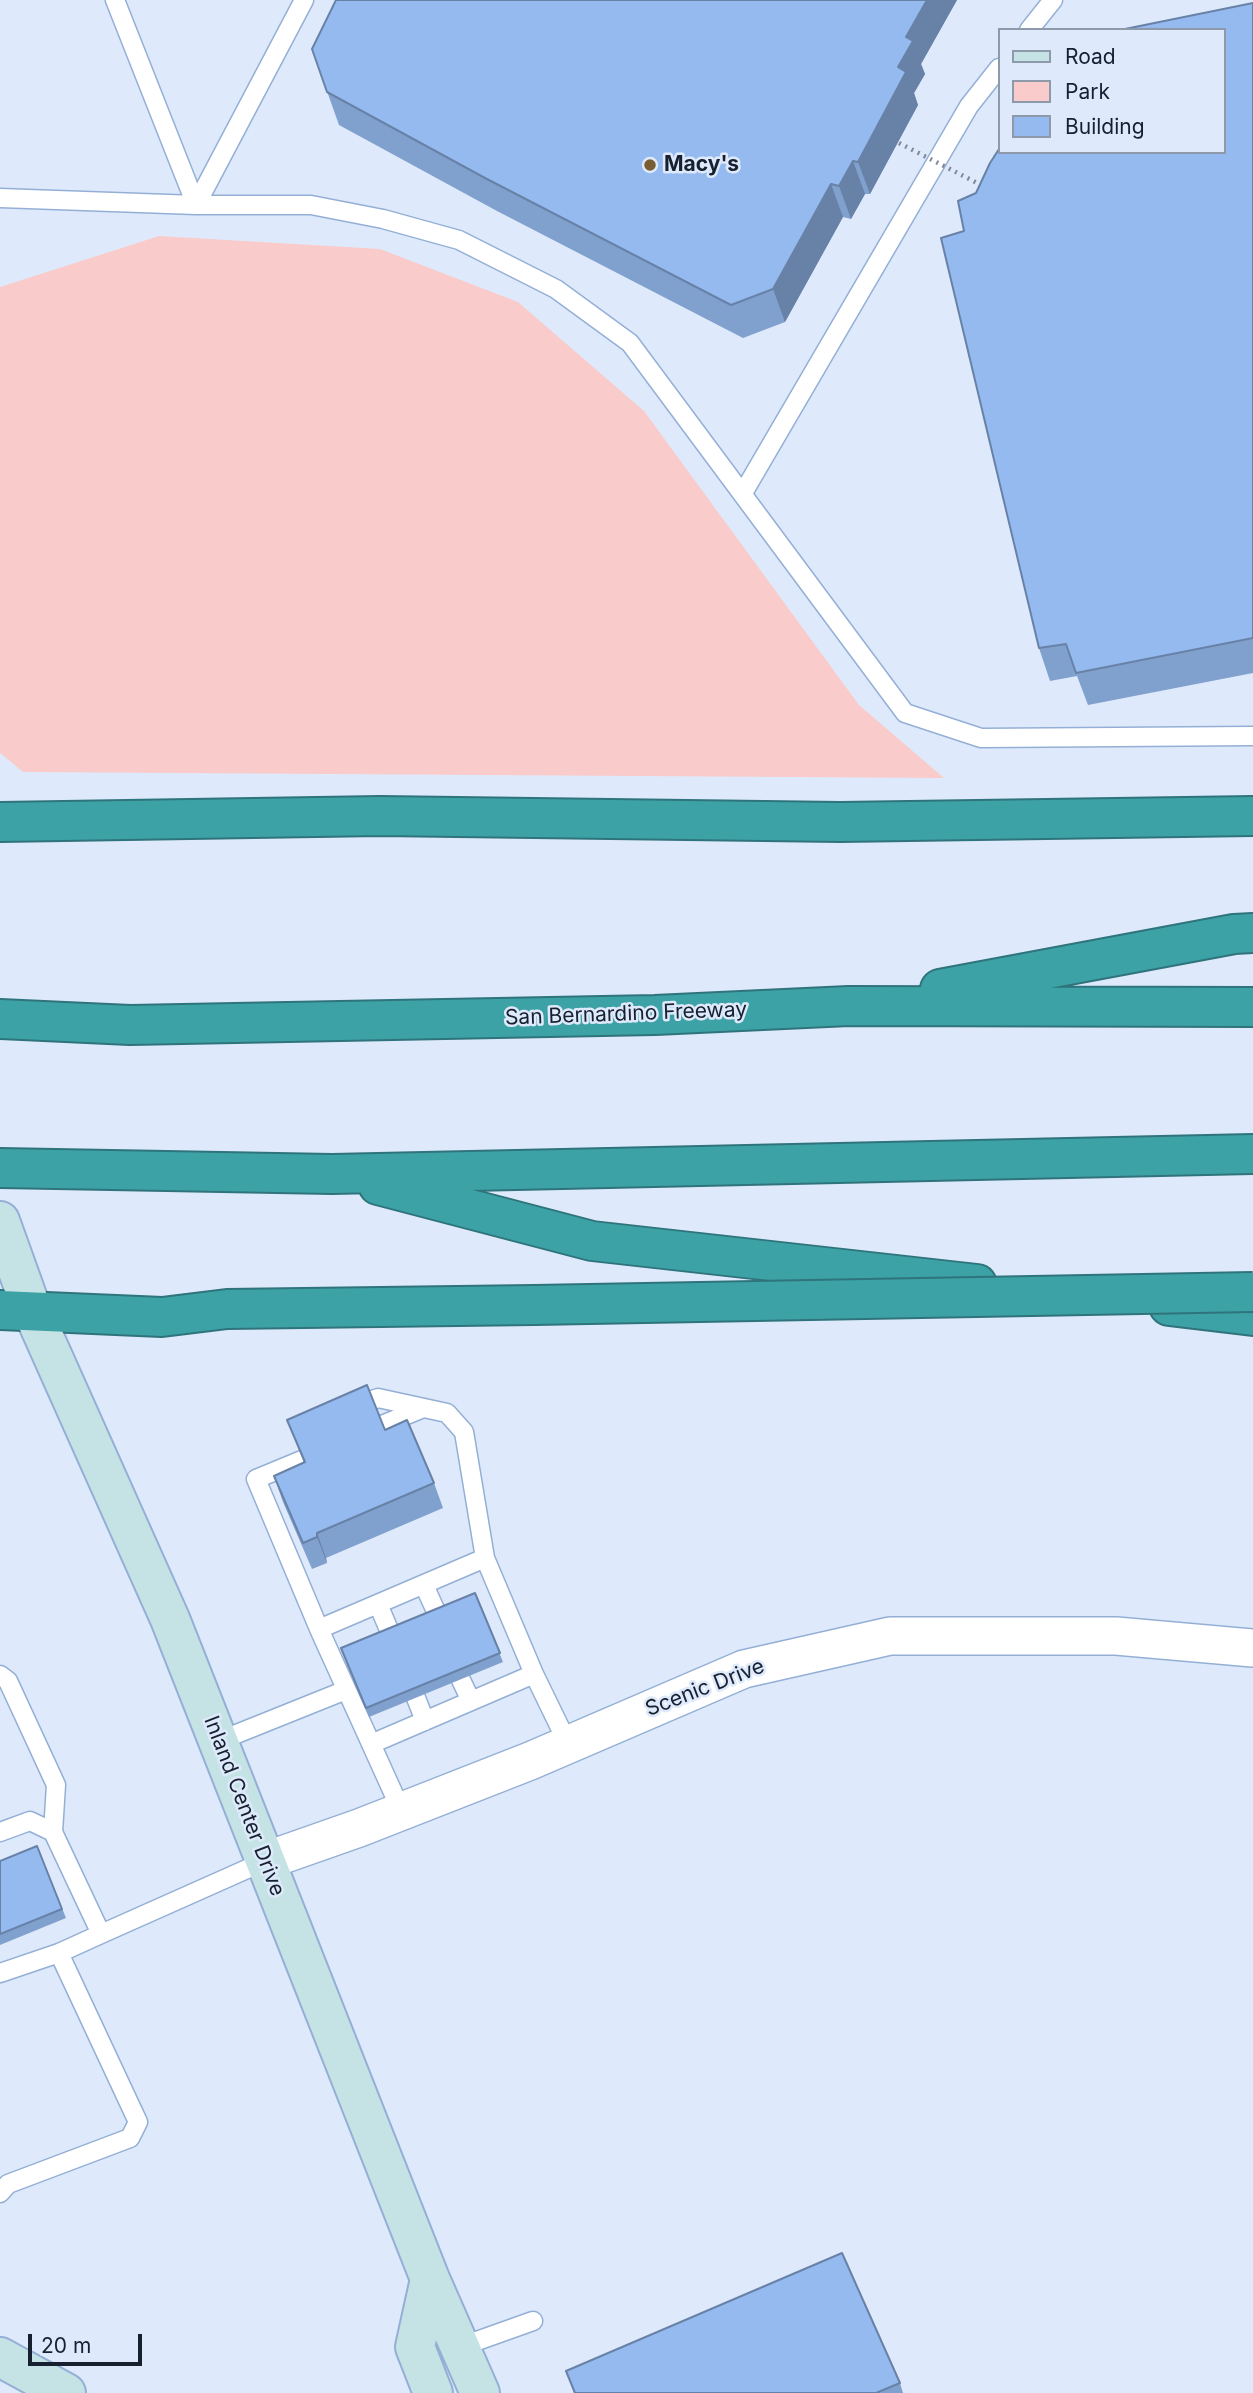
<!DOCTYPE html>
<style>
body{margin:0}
#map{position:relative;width:1253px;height:2393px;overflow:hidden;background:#deeafb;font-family:Inter,sans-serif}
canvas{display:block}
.legend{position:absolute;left:998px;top:28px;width:228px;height:126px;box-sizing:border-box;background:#deeafb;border:2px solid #8e99a9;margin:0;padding:9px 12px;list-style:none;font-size:21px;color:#16202f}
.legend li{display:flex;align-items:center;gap:14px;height:35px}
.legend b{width:35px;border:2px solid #8e99a9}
.scale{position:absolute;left:28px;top:2334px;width:114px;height:32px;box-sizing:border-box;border:4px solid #16202f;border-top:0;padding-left:9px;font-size:21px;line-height:24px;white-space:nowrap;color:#16202f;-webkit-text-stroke:5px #deeafb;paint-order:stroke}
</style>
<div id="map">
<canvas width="1253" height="2393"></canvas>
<ul class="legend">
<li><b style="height:9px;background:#c5e3e4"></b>Road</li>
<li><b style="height:19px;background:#f9cbcb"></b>Park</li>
<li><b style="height:19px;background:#95baef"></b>Building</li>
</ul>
<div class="scale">20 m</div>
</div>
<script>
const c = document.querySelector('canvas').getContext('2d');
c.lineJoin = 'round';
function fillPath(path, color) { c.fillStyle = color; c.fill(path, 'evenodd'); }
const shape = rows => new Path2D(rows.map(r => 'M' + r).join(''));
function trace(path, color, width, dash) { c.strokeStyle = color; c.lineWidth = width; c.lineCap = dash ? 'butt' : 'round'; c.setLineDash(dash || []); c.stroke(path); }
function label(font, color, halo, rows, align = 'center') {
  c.font = font + ' Inter,sans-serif'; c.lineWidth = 5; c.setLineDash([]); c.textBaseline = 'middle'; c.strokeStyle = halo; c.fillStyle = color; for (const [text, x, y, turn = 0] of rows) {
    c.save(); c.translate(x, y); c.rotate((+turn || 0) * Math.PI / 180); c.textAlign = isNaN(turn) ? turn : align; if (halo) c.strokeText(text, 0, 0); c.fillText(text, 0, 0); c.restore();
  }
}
fillPath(shape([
 [159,236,380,249,518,302,644,411,859,705,944,778,23,772,0,753,0,287]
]), '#f9cbcb');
const lane = shape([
 [115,0,196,205],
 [1029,30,1053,0],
 [0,198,196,205,311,205,383,219,459,240,556,289,630,343,905,713,981,738,1253,736],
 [196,205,304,0],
 [743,493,969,106,999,68],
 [351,1408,378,1398,447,1413,464,1432,485,1558],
 [382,1425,421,1409],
 [302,1460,256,1479,319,1629],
 [424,1585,439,1618],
 [378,1604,392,1637],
 [0,1675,8,1681,56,1785,53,1832],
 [461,1680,471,1701],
 [416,1698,425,1721],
 [219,1741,346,1690],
 [371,1744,534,1674],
 [401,1810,319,1629,485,1558,534,1674,568,1744],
 [0,1832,30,1821,53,1832,101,1934,59,1953,0,1973],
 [101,1934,265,1861],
 [0,2193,8,2184,130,2138,138,2122,59,1953],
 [460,2347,533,2321]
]);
const street = shape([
 [265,1861,359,1828,530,1761,744,1669,890,1636,1116,1636,1253,1648]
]);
const secondary = shape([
 [0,1221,32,1310,170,1619,430,2279,480,2393],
 [430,2279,415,2347,433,2393],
 [0,2357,66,2393]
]);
const highway = shape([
 [0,822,380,816,840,822,1253,816],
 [940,989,1234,934,1253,933],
 [0,1019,130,1025,655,1015,849,1006,1253,1007],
 [0,1168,332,1174,1253,1154],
 [378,1185,592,1241,977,1284],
 [1169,1306,1253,1316],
 [0,1310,162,1317,227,1309,534,1305]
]);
trace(lane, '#94afd6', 21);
trace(street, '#94afd6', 40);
trace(secondary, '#94afd6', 42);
trace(highway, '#2f747c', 42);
trace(lane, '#fff', 18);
trace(street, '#fff', 37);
trace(secondary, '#c5e3e4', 38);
trace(highway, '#3da2a5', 38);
const highwayBridge = shape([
 [534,1305,1253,1292]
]);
trace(highwayBridge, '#2f747c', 42, []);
trace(shape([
 [899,143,983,186]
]), '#7e8999', 4.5, [2, 5]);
trace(highwayBridge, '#3da2a5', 38);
fillPath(shape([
 [336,0,957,0,921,64,925,74,914,93,918,105,870,194,865,194,851,219,843,217,785,322,743,338,497,211,339,125,312,49],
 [1253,3,1253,673,1088,705,1077,676,1050,681,1039,648,1223,152],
 [287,1420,385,1430,434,1483,443,1508,326,1558,327,1563,312,1569,283,1502,274,1476,304,1463],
 [475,1593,503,1662,369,1717,341,1648],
 [37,1846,66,1918,0,1945,0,1861],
 [566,2371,900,2383,903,2393,574,2393]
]), '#80a0ce');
fillPath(shape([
 [927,0,957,0,921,64,925,74,914,93,918,105,870,194,858,162,906,37],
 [853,161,865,194,851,219,839,186],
 [831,184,843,217,785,322,773,289],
 [317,1533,326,1558,327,1563,317,1537]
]), '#6882a7');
const building = shape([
 [336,0,927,0,906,37,913,41,898,67,906,72,858,162,853,161,839,186,831,184,773,289,731,305,485,178,327,92,312,49,336,0],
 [1253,3,1253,638,1076,673,1066,644,1039,648,941,238,964,231,958,201,976,193,990,163,999,149,999,152,1223,152,1223,30,1120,30,1253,3],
 [367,1385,385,1430,407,1420,434,1483,317,1533,317,1537,303,1543,274,1476,305,1462,287,1420,367,1385],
 [475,1593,500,1653,366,1708,341,1648,475,1593],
 [37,1846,62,1909,0,1934,0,1861,37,1846],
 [842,2253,900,2383,876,2393,575,2393,566,2371,842,2253]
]);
fillPath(building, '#95baef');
trace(building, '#6882a7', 2);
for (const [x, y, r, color] of [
 [650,165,7,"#7a5e31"]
]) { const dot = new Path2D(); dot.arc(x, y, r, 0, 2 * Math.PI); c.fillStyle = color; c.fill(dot); trace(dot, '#deeafb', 2.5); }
label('bold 21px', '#16202f', '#deeafb', [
 ["Macy's",664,165]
], 'left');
label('21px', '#16202f', '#deeafb', [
 ["San Bernardino Freeway",626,1014,-2],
 ["Scenic Drive",705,1688,-21],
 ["Inland Center Drive",244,1806,69]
]);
</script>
